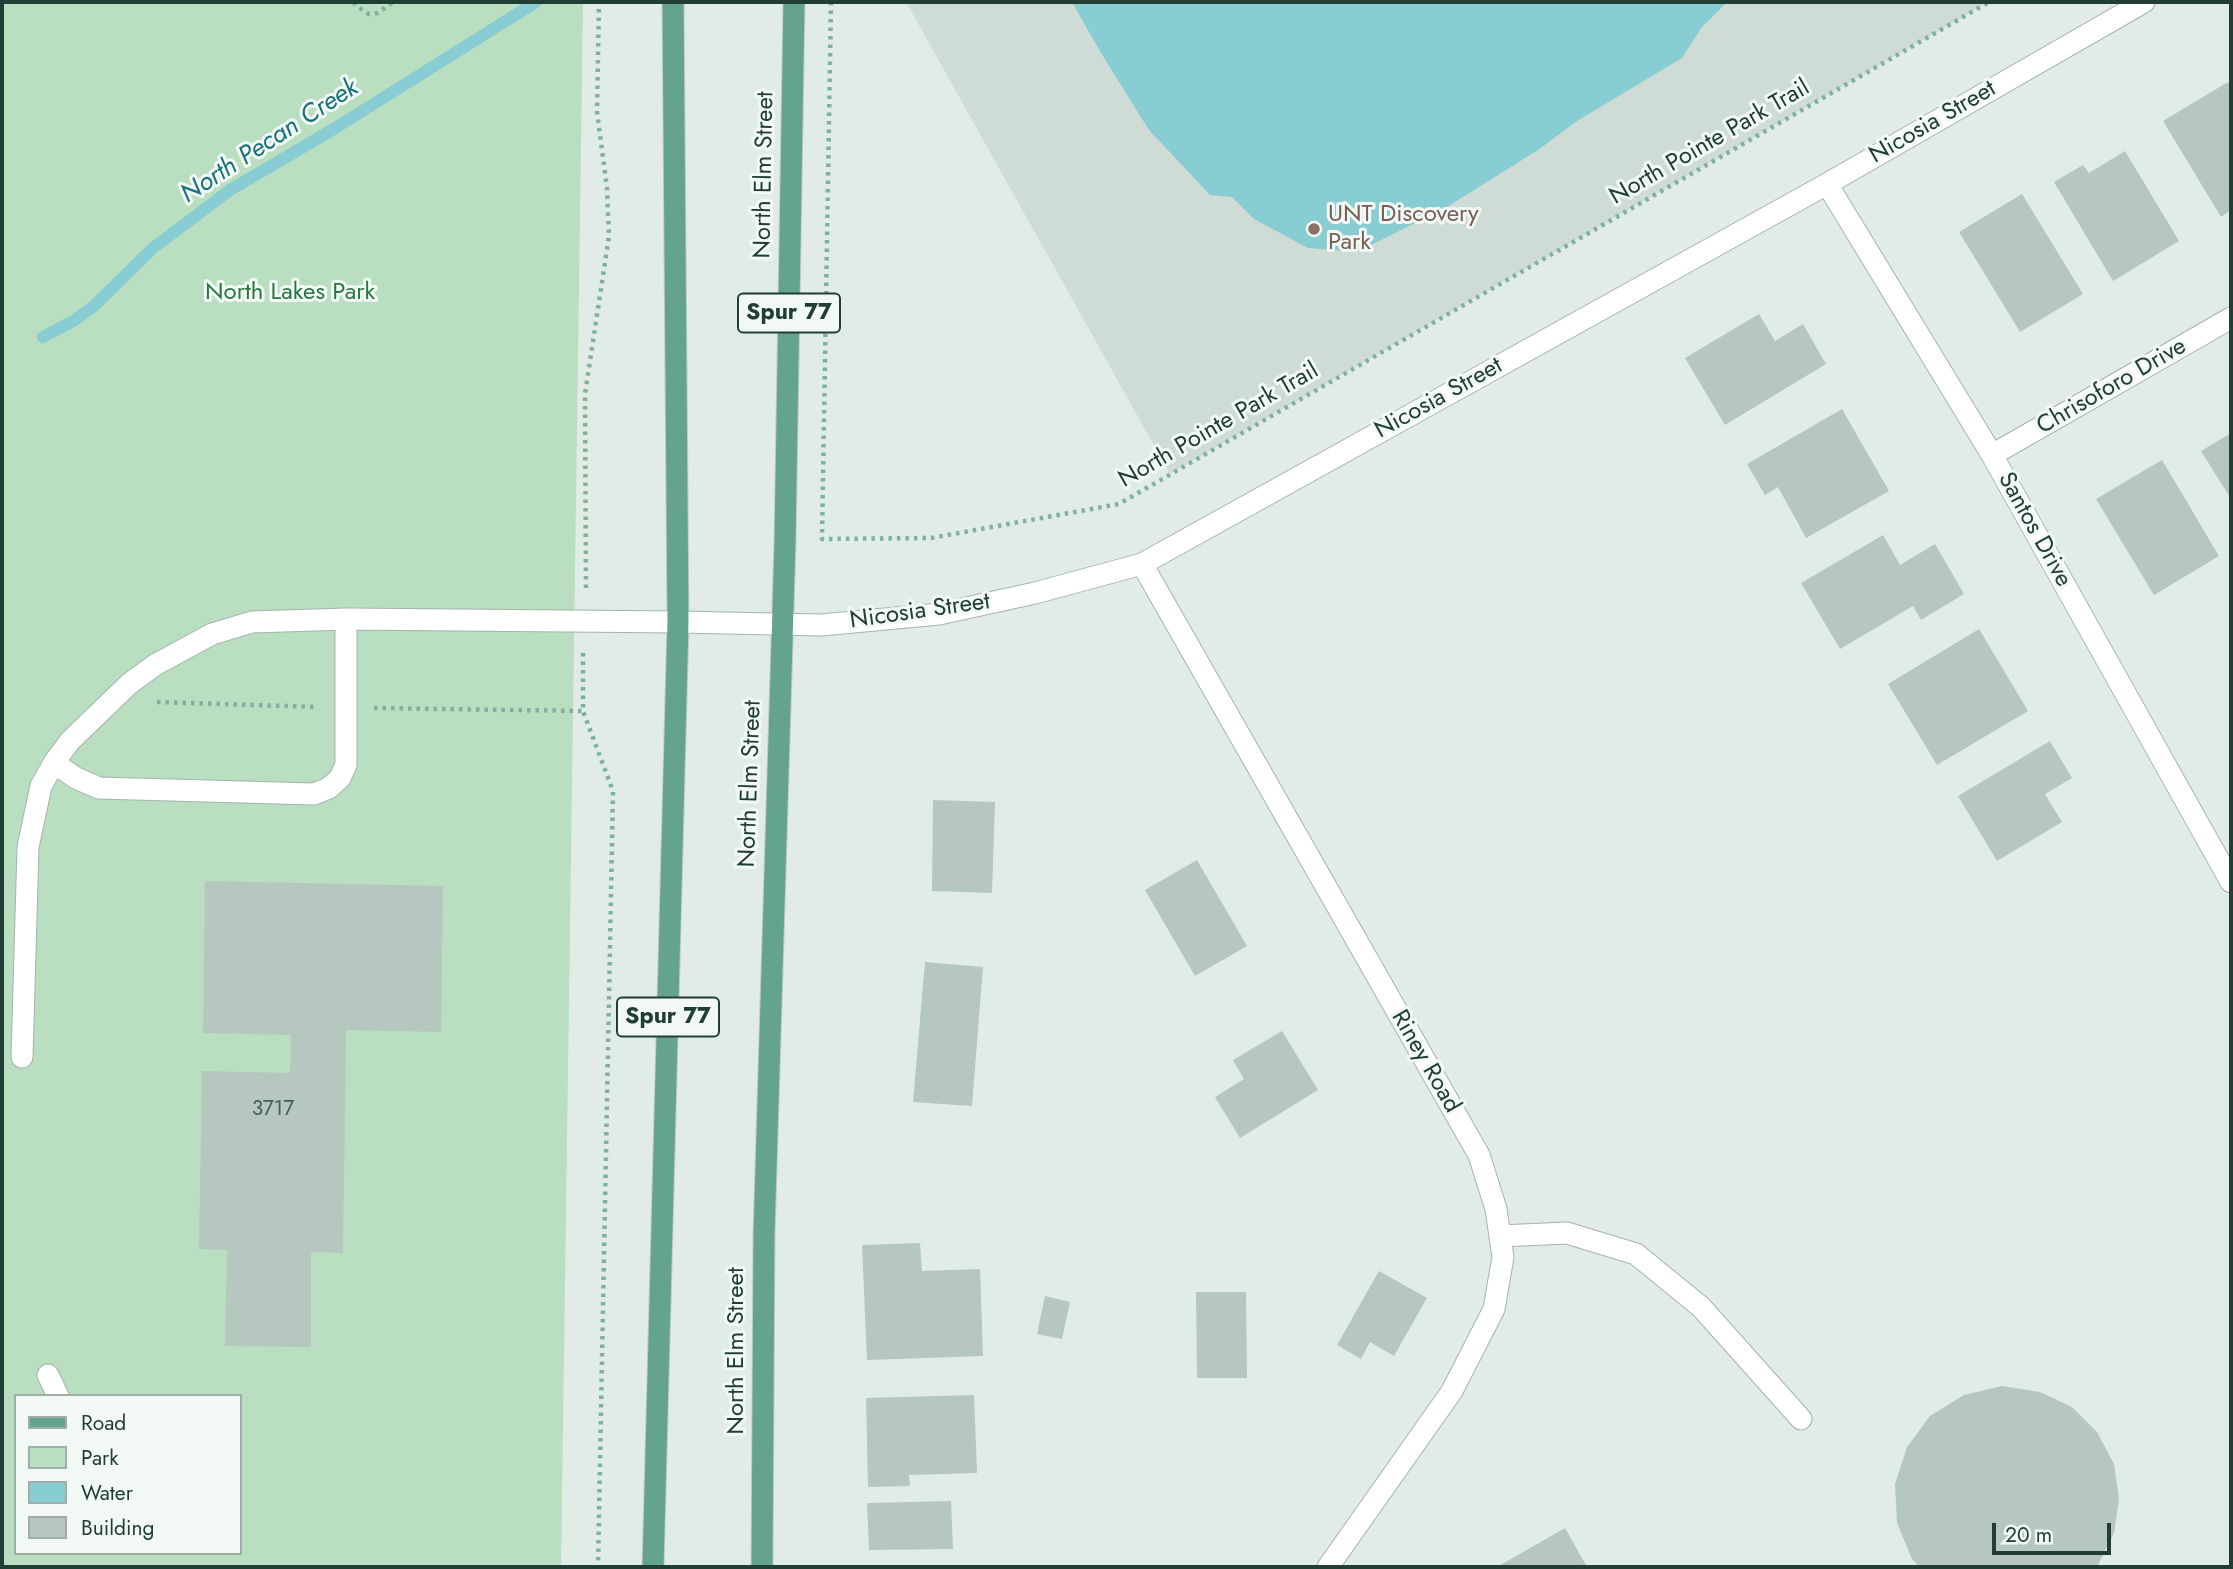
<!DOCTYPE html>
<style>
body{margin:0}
#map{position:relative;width:2233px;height:1569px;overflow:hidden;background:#e1ece6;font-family:Jost,sans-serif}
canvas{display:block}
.frame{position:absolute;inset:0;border:4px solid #213e34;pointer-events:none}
.legend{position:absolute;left:14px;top:1394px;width:228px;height:161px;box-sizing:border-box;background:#f2f9f5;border:2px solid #9eaea8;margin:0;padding:9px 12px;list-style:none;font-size:21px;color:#213e34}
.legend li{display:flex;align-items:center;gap:14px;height:35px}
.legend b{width:35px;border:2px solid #9eaea8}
.scale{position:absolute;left:1992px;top:1523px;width:119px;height:32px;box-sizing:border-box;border:4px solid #213e34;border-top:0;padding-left:9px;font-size:21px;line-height:24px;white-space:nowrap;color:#213e34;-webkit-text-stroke:5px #f2f9f5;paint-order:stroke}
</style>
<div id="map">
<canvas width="2233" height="1569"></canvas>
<div class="frame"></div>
<ul class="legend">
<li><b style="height:9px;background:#64a38e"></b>Road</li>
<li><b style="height:19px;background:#b9dec0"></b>Park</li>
<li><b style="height:19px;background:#87cdd3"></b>Water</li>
<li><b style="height:19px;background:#b6c7bf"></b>Building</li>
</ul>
<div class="scale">20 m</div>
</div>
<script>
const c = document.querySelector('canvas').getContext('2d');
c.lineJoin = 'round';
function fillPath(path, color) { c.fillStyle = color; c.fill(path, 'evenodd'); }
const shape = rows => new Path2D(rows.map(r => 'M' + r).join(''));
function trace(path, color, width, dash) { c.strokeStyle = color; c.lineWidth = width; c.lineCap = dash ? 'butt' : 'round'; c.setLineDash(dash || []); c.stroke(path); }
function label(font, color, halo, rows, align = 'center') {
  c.font = font + ' Jost,sans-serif'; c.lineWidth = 6; c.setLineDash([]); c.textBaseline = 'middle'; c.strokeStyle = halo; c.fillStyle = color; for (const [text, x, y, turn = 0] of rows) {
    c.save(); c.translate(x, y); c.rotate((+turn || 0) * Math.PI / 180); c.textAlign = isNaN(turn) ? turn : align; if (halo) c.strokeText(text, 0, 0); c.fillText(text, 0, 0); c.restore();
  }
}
fillPath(shape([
 [906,2,1989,2,1170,474]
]), '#cfdcd5');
fillPath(shape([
 [2,2,583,2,561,1567,2,1567],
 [16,1396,240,1396,240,1553,16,1553]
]), '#b9dec0');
fillPath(shape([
 [1072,2,1727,2,1702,27,1682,58,1577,121,1538,150,1447,207,1357,252,1308,248,1254,219,1232,197,1210,195,1149,130,1101,53]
]), '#87cdd3');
trace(shape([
 [43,337,75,320,94,306,153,248,230,190,332,130,536,2]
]), '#87cdd3', 12);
fillPath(shape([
 [2228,82,2231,87,2231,210,2221,217,2163,121],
 [2125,151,2179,241,2113,281,2054,182,2083,165,2089,173],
 [2022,194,2083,294,2020,332,1959,232],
 [1759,314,1775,341,1803,324,1826,364,1725,425,1685,358],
 [1842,409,1889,491,1806,538,1778,487,1765,495,1747,464],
 [2231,433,2231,499,2201,451],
 [2162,460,2219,556,2154,595,2096,499],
 [1883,535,1900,565,1935,544,1964,594,1921,620,1913,606,1840,649,1801,583],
 [1979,629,2028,711,1937,765,1888,684],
 [2050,741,2072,778,2045,794,2062,822,1997,861,1958,796],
 [933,800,995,802,992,893,932,891],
 [1197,860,1247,946,1195,976,1145,890],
 [205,881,443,886,441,1032,346,1030,343,1253,311,1252,311,1347,225,1346,227,1250,199,1249,202,1071,290,1073,291,1035,203,1033],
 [925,962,983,967,972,1106,913,1102],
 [1282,1031,1318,1090,1240,1138,1215,1097,1244,1079,1233,1060],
 [920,1243,922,1271,980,1269,983,1356,867,1360,862,1245],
 [1379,1271,1427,1298,1394,1356,1370,1342,1361,1359,1337,1345],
 [1196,1292,1246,1292,1247,1378,1197,1378],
 [1045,1296,1070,1302,1062,1339,1037,1334],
 [2002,1386,2040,1392,2072,1407,2097,1432,2114,1464,2119,1499,2114,1533,2097,1567,1919,1567,1912,1559,1897,1523,1895,1484,1907,1447,1930,1416,1964,1395],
 [974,1395,977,1473,909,1475,910,1486,868,1487,866,1398],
 [951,1501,953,1549,869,1550,867,1503],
 [1565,1528,1587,1567,1497,1567]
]), '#b6c7bf');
const service = shape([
 [54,763,76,778,99,788,314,794,329,788,340,778,346,765,346,619],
 [22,1057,28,847,41,786,55,761,70,741,129,684,155,665,212,634,252,622,346,619,678,622],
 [1500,1236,1567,1233,1636,1254,1701,1307,1801,1419],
 [48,1375,58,1396]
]);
const minor = shape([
 [1827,184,1992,455,2231,882],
 [1992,455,2231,318],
 [1142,564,1479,1155,1496,1209,1503,1257,1494,1309,1452,1391,1328,1567]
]);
const tertiary = shape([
 [678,622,821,625,939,614,1035,593,1142,564,1827,184,2144,2]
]);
const primary = shape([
 [653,1567,678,622,673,2],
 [762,1567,764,1234,785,542,794,2]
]);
trace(service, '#a4b4ad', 23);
trace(minor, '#a4b4ad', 23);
trace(tertiary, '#a4b4ad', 23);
trace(primary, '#c1c9c6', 23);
trace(shape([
 [354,2,356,6,369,14,378,13,393,2],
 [831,2,822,539,931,538,1119,504,1989,2],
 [586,588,585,394,609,236,607,188,597,112,599,2],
 [583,653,583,711,613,791,598,1567],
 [157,702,317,707],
 [374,708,583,711]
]), '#81b19e', 4.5, [3.5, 5]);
trace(service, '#fff', 21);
trace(minor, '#fff', 21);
trace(tertiary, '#fff', 21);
trace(primary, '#64a38e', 21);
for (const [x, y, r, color] of [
 [1314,229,7,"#8d6e63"]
]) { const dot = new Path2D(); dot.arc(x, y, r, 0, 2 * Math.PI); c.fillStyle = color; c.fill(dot); trace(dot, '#f2f9f5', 2.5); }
label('21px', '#466057', null, [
 ["3717",273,1110]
]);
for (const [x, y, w] of [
 [789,313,102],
 [668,1017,102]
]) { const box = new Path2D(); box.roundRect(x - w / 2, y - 19.5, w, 39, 5); c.fillStyle = '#f2f9f5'; c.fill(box); trace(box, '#213e34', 2); }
label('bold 23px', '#213e34', null, [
 ["Spur 77",789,313],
 ["Spur 77",668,1017]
]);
label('24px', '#213e34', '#f2f9f5', [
 ["Nicosia Street",1933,123,-30],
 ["North Pointe Park Trail",1710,143,-30],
 ["North Elm Street",765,175,-89],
 ["Chrisoforo Drive",2112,387,-30],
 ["Nicosia Street",1439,399,-29],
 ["North Pointe Park Trail",1219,426,-30],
 ["Santos Drive",2034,530,61],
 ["Nicosia Street",920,612,-8],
 ["North Elm Street",751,784,-88],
 ["Riney Road",1425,1062,60],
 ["North Elm Street",737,1351,-90]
]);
label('24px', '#785e54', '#f2f9f5', [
 ["UNT Discovery",1328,215],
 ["Park",1328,243]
], 'left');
label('24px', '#2a7641', '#f2f9f5', [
 ["North Lakes Park",290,293]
]);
label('italic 26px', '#19727b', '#f2f9f5', [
 ["North Pecan Creek",270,142,-33]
]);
</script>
